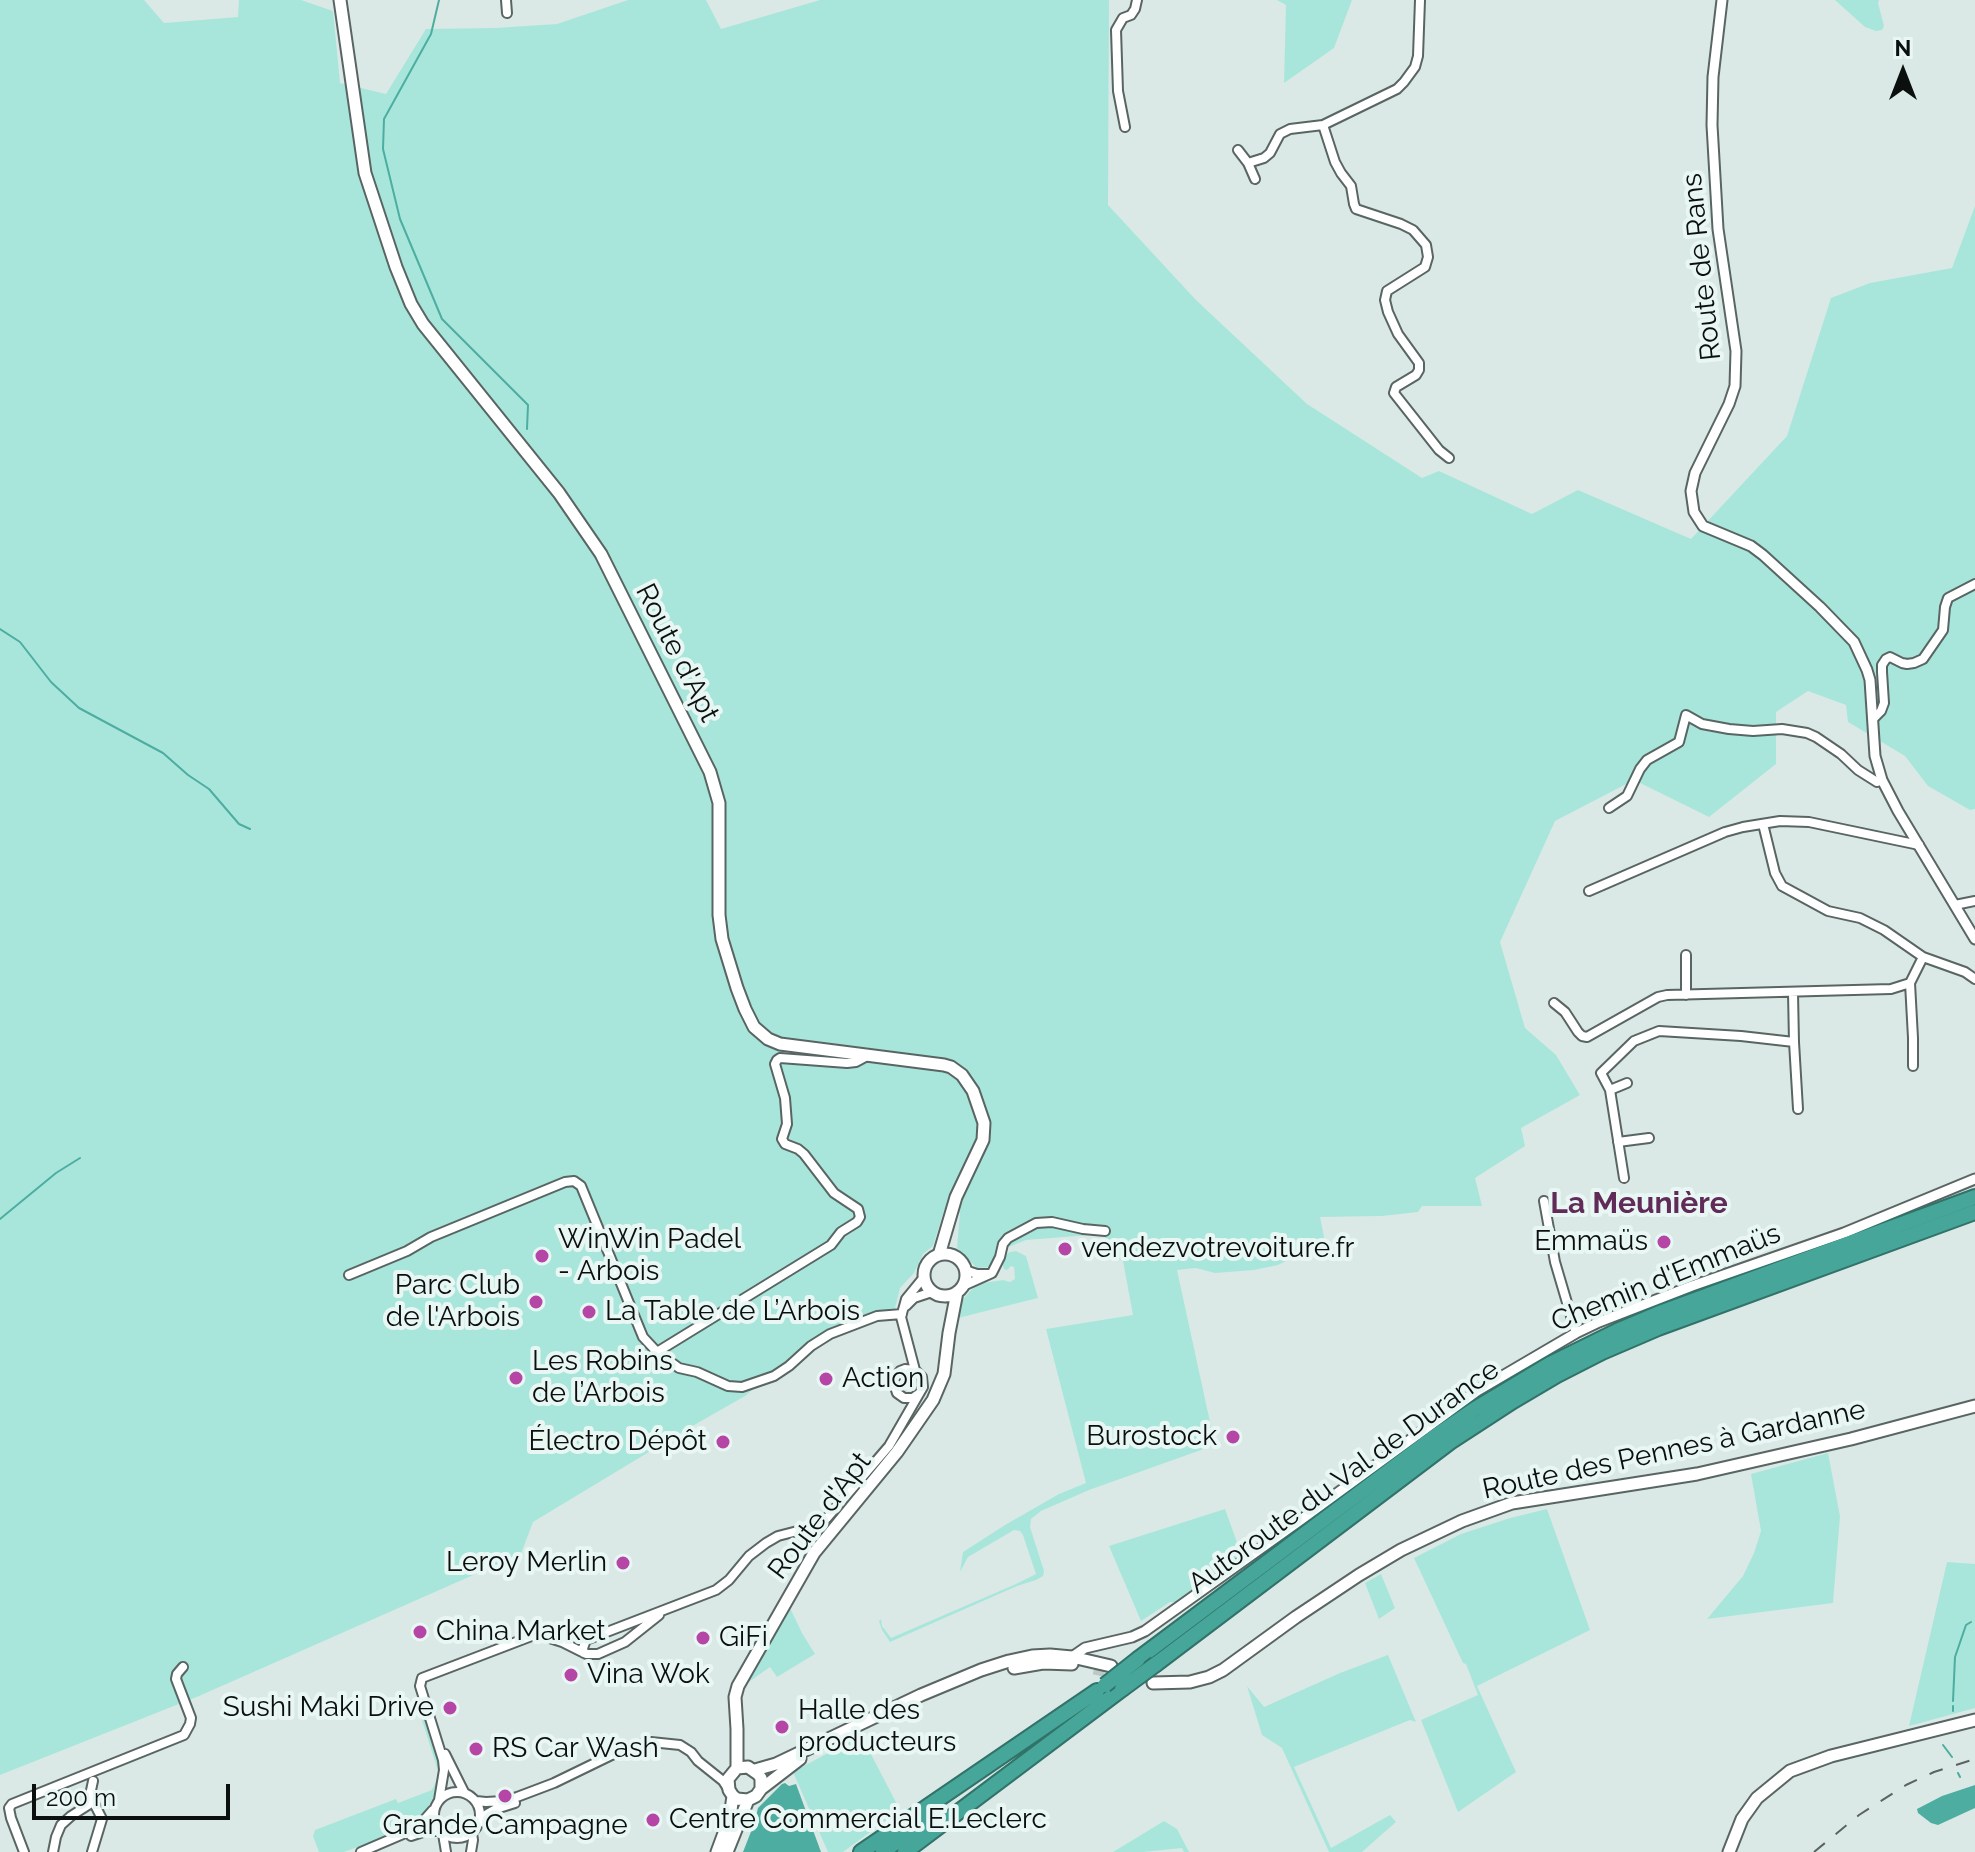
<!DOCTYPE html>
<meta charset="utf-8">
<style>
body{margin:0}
#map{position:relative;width:1975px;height:1852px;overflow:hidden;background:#dbe9e6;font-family:Raleway,sans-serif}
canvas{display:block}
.north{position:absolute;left:1863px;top:32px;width:80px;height:80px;-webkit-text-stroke:6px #e8f6f4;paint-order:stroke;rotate:0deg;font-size:22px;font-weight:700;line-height:32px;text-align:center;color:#0b100f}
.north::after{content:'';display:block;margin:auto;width:28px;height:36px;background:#0b100f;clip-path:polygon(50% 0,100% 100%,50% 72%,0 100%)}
.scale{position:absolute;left:32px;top:1784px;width:198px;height:36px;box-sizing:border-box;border:4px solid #0b100f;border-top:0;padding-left:10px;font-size:24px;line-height:28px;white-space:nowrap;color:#0b100f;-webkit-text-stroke:6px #e8f6f4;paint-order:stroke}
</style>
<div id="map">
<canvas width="1975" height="1852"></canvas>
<div class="north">N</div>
<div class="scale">200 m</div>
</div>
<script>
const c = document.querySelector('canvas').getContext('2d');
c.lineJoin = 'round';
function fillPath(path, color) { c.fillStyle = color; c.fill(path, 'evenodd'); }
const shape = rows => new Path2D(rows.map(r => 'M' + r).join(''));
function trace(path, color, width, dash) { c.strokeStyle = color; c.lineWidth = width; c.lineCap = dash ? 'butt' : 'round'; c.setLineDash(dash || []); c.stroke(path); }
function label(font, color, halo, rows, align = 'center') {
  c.font = font + ' Raleway,sans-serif'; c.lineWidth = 8; c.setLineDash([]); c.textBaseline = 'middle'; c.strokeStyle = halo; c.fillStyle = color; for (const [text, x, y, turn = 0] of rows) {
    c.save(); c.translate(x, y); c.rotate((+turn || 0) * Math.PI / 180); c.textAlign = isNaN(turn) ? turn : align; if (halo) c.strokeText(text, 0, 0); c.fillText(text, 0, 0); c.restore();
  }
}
fillPath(shape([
 [0,0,144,0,164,23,238,17,239,0,301,0,333,11,340,83,386,94,426,29,495,28,557,24,628,0,706,0,721,29,820,0,1109,0,1108,205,1196,300,1307,404,1422,478,1439,471,1532,514,1578,490,1691,539,1787,436,1831,298,1870,283,1952,268,1975,206,1975,809,1970,810,1928,786,1905,756,1848,722,1846,705,1808,691,1776,712,1776,764,1709,817,1634,780,1555,821,1500,942,1525,1028,1556,1055,1580,1095,1521,1128,1525,1146,1475,1178,1482,1206,1422,1206,1418,1212,1382,1216,1320,1217,1327,1252,1290,1259,1278,1265,1254,1270,1215,1273,1196,1268,1177,1270,1215,1445,1089,1490,1041,1511,1031,1519,1030,1527,1044,1571,1043,1576,1036,1580,1017,1586,890,1642,882,1630,879,1621,881,1619,882,1626,891,1638,1016,1584,1036,1574,1023,1535,1020,1531,1014,1530,968,1557,960,1572,963,1552,1005,1525,1059,1494,1086,1483,1046,1329,1133,1315,1123,1261,1120,1260,1114,1254,1103,1234,1026,1240,996,1252,990,1267,977,1268,957,1248,960,1213,944,1210,933,1246,923,1254,914,1273,900,1288,895,1308,877,1311,854,1319,814,1339,745,1396,682,1432,533,1522,521,1554,199,1696,0,1775],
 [1277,0,1352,0,1334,48,1284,83,1286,5],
 [1835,0,1879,0,1878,3,1884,26,1882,30,1876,31,1865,27],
 [1016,1251,1026,1256,1038,1298,958,1318,962,1300,977,1284,1003,1280,1010,1282,1015,1279,1014,1267,1011,1266,1007,1270,1004,1269,1002,1263,1004,1256,1010,1252],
 [1828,1453,1840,1516,1833,1603,1707,1619,1743,1576,1754,1553,1761,1531,1751,1474],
 [1225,1509,1243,1559,1182,1602,1170,1602,1141,1621,1109,1546],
 [1547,1509,1590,1630,1477,1686,1516,1772,1458,1812,1421,1720,1478,1695,1466,1664,1463,1663,1414,1558,1461,1534,1510,1518],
 [1947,1562,1975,1564,1975,1708,1909,1726],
 [1381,1574,1395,1608,1379,1619,1365,1583],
 [790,1608,802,1633,815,1654,777,1677,770,1667,743,1686],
 [1388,1655,1416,1722,1410,1720,1294,1767,1331,1848,1390,1815,1396,1822,1362,1852,1329,1852,1282,1748,1262,1735,1247,1686,1264,1707,1340,1673],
 [425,1719,439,1757,441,1773,436,1793,426,1810,411,1825,387,1836,344,1852,319,1852,313,1836,315,1830,396,1799,398,1803,432,1790,437,1779,438,1771,422,1720],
 [861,1735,900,1810,843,1852,828,1852,793,1772],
 [1164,1821,1177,1829,1189,1852,1184,1852,1182,1848,1143,1852,1113,1852]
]), '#a8e6dc');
fillPath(shape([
 [785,1783,789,1786,796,1784,821,1852,743,1852,754,1824,758,1808,782,1784],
 [1975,1785,1975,1808,1938,1825,1931,1823,1918,1813,1917,1809,1942,1796]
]), '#4dada0');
trace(shape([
 [439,0,431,34,384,119,383,149,400,219,442,319,528,405,527,429],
 [0,629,20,642,51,682,79,708,163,753,188,775,209,789,239,824,250,829],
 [0,1219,56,1173,80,1158],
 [1953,1701,1955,1657,1966,1625,1971,1622],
 [1953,1711,1953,1706],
 [1943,1745,1952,1757],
 [1958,1773,1960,1777]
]), '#4dada0', 2);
trace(shape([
 [1094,1669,1124,1676]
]), '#bcc8c6', 11, [11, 5.5]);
const minor = shape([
 [506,0,507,13],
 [1323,125,1335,162,1341,173,1351,186,1354,204,1356,209,1401,224,1413,230,1426,245,1428,257,1425,267,1387,291,1385,300,1388,312,1398,334,1419,363,1419,370,1416,375,1396,387,1394,393,1439,450,1449,458],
 [1125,127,1118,91,1116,30,1123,18,1131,15,1135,9,1137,0],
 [1238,150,1248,163,1255,179],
 [1248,163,1264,158,1270,153,1280,134,1290,129,1323,125,1397,89,1404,82,1415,67,1418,56,1420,0],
 [1873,719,1881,711,1884,703,1882,672,1882,665,1886,659,1890,657,1902,663,1907,664,1914,663,1923,659,1943,630,1945,607,1948,598,1975,584],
 [1609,808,1627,796,1640,769,1647,760,1679,742,1686,715,1702,724,1729,729,1753,731,1782,729,1807,733,1816,737,1841,754,1858,770,1877,782,1882,780],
 [1763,824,1775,873,1782,886,1828,911,1860,918,1884,930,1923,957],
 [1589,891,1725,832,1743,827,1780,821,1809,822,1919,845],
 [1955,905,1975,901],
 [1686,955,1686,995],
 [1910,983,1913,1038,1913,1066],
 [1554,1003,1565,1012,1578,1032,1582,1036,1587,1037,1658,997,1667,995,1891,989,1910,983,1923,957,1965,972,1975,979],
 [1794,1042,1798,1109],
 [1610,1090,1627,1083],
 [1618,1142,1649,1138],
 [1624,1178,1610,1090,1601,1073,1634,1041,1659,1031,1741,1036,1794,1042,1793,993],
 [1544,1201,1555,1262,1576,1333],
 [965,1270,977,1274,988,1274],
 [349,1275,407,1251,431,1237,565,1182,574,1181,581,1186,643,1337,657,1352,679,1368,697,1372,728,1386,742,1387,774,1376,789,1366,811,1346,830,1334,877,1316,902,1314],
 [963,1286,992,1273,1000,1257,1003,1244,1008,1238,1036,1223,1052,1222,1083,1229,1105,1231],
 [906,1306,914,1298,932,1292],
 [657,1352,831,1245,841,1232,857,1222,860,1217,858,1209,834,1193,804,1154,798,1149,785,1144,782,1139,787,1124,785,1098,775,1064,777,1060,780,1058,847,1063,856,1062,869,1055],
 [915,1370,905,1369,900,1371,894,1379,894,1384,897,1393,904,1398,913,1398,917,1395],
 [584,1653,583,1648,586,1640,716,1590,729,1580,749,1556,766,1543,778,1536,809,1528,827,1518,889,1446,923,1387,922,1377,915,1370,901,1317,906,1299,924,1277],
 [445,1754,464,1792],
 '434 1815a23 23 0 1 1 46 0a23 23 0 1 1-46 0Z',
 [439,1800,444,1770,443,1760,420,1686,422,1678,537,1634,562,1642,586,1654,598,1654,625,1642,659,1615],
 [476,1801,486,1802,503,1801,517,1797,554,1783,626,1748,651,1742,680,1745,691,1752,698,1761,723,1781,728,1789],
 [479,1823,487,1814,496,1809,515,1803],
 [443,1834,446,1852],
 [411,1836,426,1831,440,1831],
 [24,1852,11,1818,9,1808,12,1804,184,1735,190,1724,191,1718,176,1679,177,1674,183,1667],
 [53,1852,56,1837,61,1825,71,1816,93,1802],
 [92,1852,102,1819,90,1795,93,1781],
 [361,1852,417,1828,433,1810],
 [471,1852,473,1840,472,1833]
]);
const tertiary = shape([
 [1722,0,1713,77,1712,125,1718,229,1736,351,1735,386,1729,404,1695,473,1691,491,1694,512,1703,526,1751,546,1763,555,1820,607,1854,642,1867,670,1870,680,1875,756,1882,780,1898,811,1975,939],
 [1072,1657,1085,1648,1132,1637,1145,1631,1302,1519,1477,1391,1576,1333,1599,1322,1692,1286,1844,1233,1975,1179]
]);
const secondary = shape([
 [340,0,365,173,396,267,411,304,423,324,559,493,601,554,710,772,719,803,719,915,722,939,737,988,745,1009,754,1027,768,1039,780,1044,944,1065,951,1067,962,1075,973,1091,984,1123,983,1140,956,1197,939,1255],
 '924 1275a21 21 0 1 1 42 0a21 21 0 1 1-42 0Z',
 [1014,1668,1043,1663,1072,1664],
 [1153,1683,1190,1682,1209,1677,1223,1670,1296,1617,1359,1575,1401,1550,1462,1521,1512,1503,1697,1474,1851,1439,1975,1406],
 [737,1768,737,1729,735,1697,738,1686,814,1553,897,1452,933,1400,944,1374,949,1333,957,1292],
 [755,1770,776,1764,921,1695,981,1670,1009,1661,1032,1656,1050,1655,1072,1657,1111,1666],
 [761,1789,761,1778,758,1774,748,1767,737,1768,728,1779,729,1790,733,1796,737,1799,748,1800,756,1796,761,1789,800,1759],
 [717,1852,730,1817,733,1796],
 [727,1852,748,1800],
 [1729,1852,1742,1819,1757,1798,1790,1771,1831,1756,1975,1720]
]);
const motorway = shape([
 [1138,1659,1434,1437,1475,1409,1550,1364,1617,1331,1662,1312,1975,1197],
 [1156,1664,1450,1442,1513,1401,1557,1375,1602,1352,1658,1328,1975,1212],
 [861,1852,1097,1691],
 [883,1852,935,1812],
 [905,1852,1122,1689]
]);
trace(minor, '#596563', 12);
trace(tertiary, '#596563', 13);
trace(secondary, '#596563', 15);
trace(motorway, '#317269', 18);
trace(minor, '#fff', 8);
trace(tertiary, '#fff', 9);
trace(secondary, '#fff', 11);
trace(motorway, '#46a699', 14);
trace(shape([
 [1814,1852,1859,1815,1906,1785,1934,1772,1975,1759]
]), '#5b6362', 2, [14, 14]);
const motorwayBridge = shape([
 [1105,1685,1138,1659],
 [1122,1689,1156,1664]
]);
trace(motorwayBridge, '#317269', 18, []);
trace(motorwayBridge, '#46a699', 14);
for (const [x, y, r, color] of [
 [1664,1242,8,"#b546a5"],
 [1065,1249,8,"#b546a5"],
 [542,1256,8,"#b546a5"],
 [536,1302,8,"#b546a5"],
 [589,1312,8,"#b546a5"],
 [516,1378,8,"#b546a5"],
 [826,1379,8,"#b546a5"],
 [1233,1437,8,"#b546a5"],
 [723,1442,8,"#b546a5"],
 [623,1563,8,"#b546a5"],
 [420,1632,8,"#b546a5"],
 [703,1638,8,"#b546a5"],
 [571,1675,8,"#b546a5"],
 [450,1708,8,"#b546a5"],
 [782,1727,8,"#b546a5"],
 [476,1749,8,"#b546a5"],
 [505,1796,8,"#b546a5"],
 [653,1820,8,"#b546a5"]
]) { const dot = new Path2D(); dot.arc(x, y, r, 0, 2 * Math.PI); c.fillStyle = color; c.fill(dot); trace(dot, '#e8f6f4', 3); }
label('28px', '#0b100f', '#e8f6f4', [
 ["Route de Rans",1702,267,-96],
 ["Route d'Apt",677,653,63],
 ["Chemin d'Emmaüs",1666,1278,-22],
 ["Route des Pennes à Gardanne",1674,1450,-12],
 ["Autoroute du Val de Durance",1344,1477,-36],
 ["Route d'Apt",820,1516,-53]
]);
label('28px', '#0b100f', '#e8f6f4', [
 ["WinWin Padel",558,1240],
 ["- Arbois",558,1272],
 ["Emmaüs",1648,1242,"right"],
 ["vendezvotrevoiture.fr",1081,1249],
 ["Parc Club",520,1286,"right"],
 ["de l'Arbois",520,1318,"right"],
 ["La Table de L’Arbois",605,1312],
 ["Les Robins",532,1362],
 ["de l’Arbois",532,1394],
 ["Action",842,1379],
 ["Burostock",1217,1437,"right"],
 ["Électro Dépôt",707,1442,"right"],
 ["Leroy Merlin",607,1563,"right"],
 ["China Market",436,1632],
 ["GiFi",719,1638],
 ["Vina Wok",587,1675],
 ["Sushi Maki Drive",434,1708,"right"],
 ["Halle des",798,1711],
 ["producteurs",798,1743],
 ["RS Car Wash",492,1749],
 ["Centre Commercial E.Leclerc",669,1820],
 ["Grande Campagne",505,1826,"center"]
], 'left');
label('bold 30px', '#612b58', '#e8f6f4', [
 ["La Meunière",1639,1204]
]);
</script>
